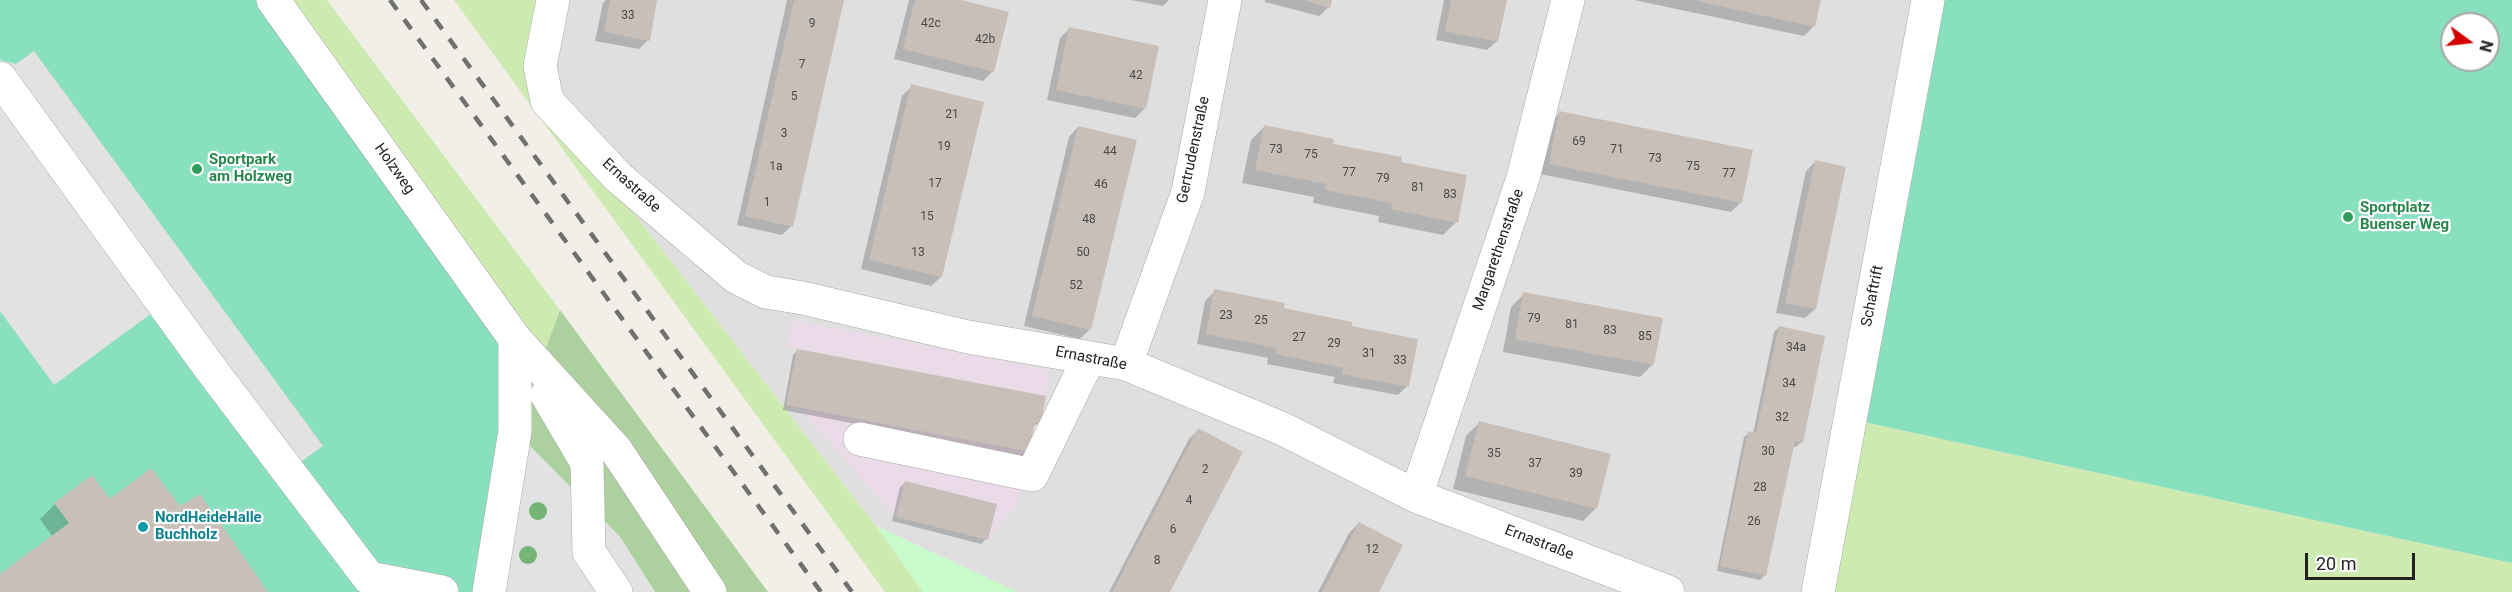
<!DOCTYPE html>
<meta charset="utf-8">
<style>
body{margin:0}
#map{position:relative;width:2512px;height:592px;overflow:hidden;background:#f2efe9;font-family:Roboto,sans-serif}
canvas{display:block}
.north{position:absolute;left:2440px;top:12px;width:60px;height:60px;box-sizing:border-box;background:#fff;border:2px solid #a7a7a7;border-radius:50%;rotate:105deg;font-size:16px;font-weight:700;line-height:24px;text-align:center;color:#222}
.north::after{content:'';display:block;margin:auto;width:21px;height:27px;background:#d40000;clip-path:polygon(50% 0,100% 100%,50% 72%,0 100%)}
.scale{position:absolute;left:2305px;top:553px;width:110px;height:27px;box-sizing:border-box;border:3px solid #222;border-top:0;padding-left:8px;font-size:18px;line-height:21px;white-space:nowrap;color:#222;-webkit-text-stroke:4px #fff;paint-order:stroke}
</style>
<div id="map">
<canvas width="2512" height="592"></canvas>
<div class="north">N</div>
<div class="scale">20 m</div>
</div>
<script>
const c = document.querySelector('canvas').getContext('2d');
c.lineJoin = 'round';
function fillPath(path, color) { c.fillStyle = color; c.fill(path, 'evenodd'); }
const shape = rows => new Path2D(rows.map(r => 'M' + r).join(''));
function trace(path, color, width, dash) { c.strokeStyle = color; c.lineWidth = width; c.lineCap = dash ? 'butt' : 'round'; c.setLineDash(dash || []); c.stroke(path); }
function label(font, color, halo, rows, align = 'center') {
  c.font = font + ' Roboto,sans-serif'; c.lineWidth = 4.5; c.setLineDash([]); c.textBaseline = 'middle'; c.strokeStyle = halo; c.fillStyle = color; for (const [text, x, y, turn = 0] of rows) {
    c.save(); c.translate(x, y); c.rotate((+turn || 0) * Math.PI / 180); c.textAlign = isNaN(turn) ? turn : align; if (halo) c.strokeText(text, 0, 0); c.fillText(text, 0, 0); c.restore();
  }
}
fillPath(shape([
 [553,0,1928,0,1818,592,1018,592,876,526,547,101]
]), '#e0dfdf');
fillPath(shape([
 [792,320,1050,370,1046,396,787,346],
 [799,408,1028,452,1035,422,1041,424,1016,504,988,540,996,504,905,481,896,517]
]), '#ebdbe8');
fillPath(shape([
 [273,0,327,0,560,310,515,431],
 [454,0,553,0,547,101,876,526,923,592,885,592],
 [1850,419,2512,563,2512,592,1818,592]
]), '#cdebb0');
fillPath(shape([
 [560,310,768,592,655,592,620,537,515,431]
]), '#add19e');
fillPath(shape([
 [876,526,1018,592,923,592]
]), '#c8facc');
fillPath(shape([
 [0,0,273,0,515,339,489,592,0,592],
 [1928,0,2512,0,2512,563,1850,419],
 [2452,24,2488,24,2488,60,2452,60]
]), '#88e0be');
fillPath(shape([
 [34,51,323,446,274,481,152,313,54,385,0,311,0,60,16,64],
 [515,431,620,537,655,592,489,592]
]), '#e2e2e2');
fillPath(shape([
 [606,0,647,0,648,40,639,49,595,41,603,3],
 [787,0,843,0,791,226,782,235,737,225],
 [909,0,955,0,993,71,983,81,894,59],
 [1131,0,1169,0,1163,6],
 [1265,0,1331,0,1329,7,1319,16,1265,2],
 [1444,0,1505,0,1497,41,1487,50,1436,40],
 [1634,0,1820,0,1814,26,1804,36],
 [1069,29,1158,48,1144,109,1135,118,1047,100,1060,38],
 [912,86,941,277,931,286,861,269,902,96],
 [1560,113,1741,202,1731,212,1540,174,1550,123],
 [1078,127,1090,329,1080,339,1024,326,1069,137],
 [1264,127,1399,164,1456,222,1443,235,1378,222,1379,216,1313,203,1314,197,1242,183,1251,140],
 [1815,162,1815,309,1805,318,1776,313,1806,171],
 [1215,291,1283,309,1407,386,1398,395,1333,383,1335,377,1267,364,1268,358,1197,344,1205,301],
 [1524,294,1653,364,1640,377,1503,352,1511,307],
 [1779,327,1801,442,1796,447,1792,446,1765,575,1760,580,1717,571,1744,437,1749,433,1753,434,1774,332],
 [798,350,1039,423,1032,427,1027,451,1023,456,783,410,793,355],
 [1479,423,1596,508,1583,521,1453,489,1466,436],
 [1198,430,1168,592,1109,592,1189,439],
 [905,483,986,539,981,544,892,521,900,487],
 [110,501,180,508,267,592,0,592,0,576,53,537,40,519,55,504],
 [1359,523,1377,592,1318,592,1349,533]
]), '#0003');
fillPath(shape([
 [610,0,657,0,650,41,604,32],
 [794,0,844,0,793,227,745,216],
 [915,0,961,0,1009,12,994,72,903,49],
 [1304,0,1332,0,1330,8],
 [1451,0,1507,0,1498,42,1445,31],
 [1692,0,1821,0,1815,27],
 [1069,27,1159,46,1146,109,1056,90],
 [911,84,984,102,942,277,869,260],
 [1559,111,1753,150,1742,203,1549,164],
 [1264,125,1334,139,1333,144,1402,157,1401,162,1467,175,1458,223,1391,209,1392,203,1325,190,1326,184,1255,170],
 [1078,126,1137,140,1091,330,1032,316],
 [1815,160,1846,167,1816,309,1785,303],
 [1214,289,1285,303,1284,308,1352,322,1352,326,1418,339,1409,387,1342,374,1343,368,1276,354,1277,348,1206,334],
 [1523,292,1663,318,1654,365,1515,339],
 [1779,326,1825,336,1803,443,1795,441,1766,576,1720,566,1748,431,1756,433],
 [797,349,1046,396,1041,424,1035,422,1029,452,786,405],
 [1479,421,1611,454,1597,509,1465,476],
 [1198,428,1243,452,1170,592,1112,592],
 [151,468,180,506,200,494,268,592,0,592,0,574,69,523,54,503,92,475,110,499],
 [905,481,997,504,988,540,896,517],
 [1359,522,1403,545,1379,592,1322,592]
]), '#c7bfb8');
const minor = shape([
 [273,0,515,339,616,450,710,592],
 [553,0,540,66,547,101,618,177,736,277,766,292,803,298,968,337,1126,364,1283,429,1416,496,1668,592],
 [0,78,207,364,369,578,442,592],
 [1126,364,1188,192,1225,0],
 [547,395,587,463,589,552,616,592],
 [860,439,1032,475,1089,358],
 [1416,496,1523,178,1568,0],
 [489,592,515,431,515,339],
 [1818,592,1928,0]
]);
trace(minor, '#a9a9a9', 34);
trace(minor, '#fff', 33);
trace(shape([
 [390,0,821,592],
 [421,0,852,592]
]), '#707070', 4.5, [12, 12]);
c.fillStyle = '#74b475';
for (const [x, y] of [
 [538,511],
 [528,555]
]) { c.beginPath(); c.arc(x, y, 9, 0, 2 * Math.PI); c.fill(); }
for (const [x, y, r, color] of [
 [197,169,6,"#2e9e5b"],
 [2348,217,6,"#2e9e5b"],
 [143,527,6,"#0f9aa8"]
]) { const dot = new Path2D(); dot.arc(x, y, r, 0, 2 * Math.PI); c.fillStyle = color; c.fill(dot); trace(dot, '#fff', 2); }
label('12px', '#4b4948', null, [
 ["33",628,16],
 ["9",812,24],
 ["42c",931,24],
 ["42b",985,40],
 ["7",802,65],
 ["42",1136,76],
 ["5",794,97],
 ["21",952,115],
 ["3",784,134],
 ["69",1579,142],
 ["19",944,147],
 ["73",1276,150],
 ["71",1617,150],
 ["44",1110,152],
 ["75",1311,155],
 ["73",1655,159],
 ["1a",776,167],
 ["75",1693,167],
 ["77",1349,173],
 ["77",1729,174],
 ["79",1383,179],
 ["17",935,184],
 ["46",1101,185],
 ["81",1418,188],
 ["83",1450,195],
 ["1",767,203],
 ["15",927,217],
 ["48",1089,220],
 ["13",918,253],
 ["50",1083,253],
 ["52",1076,286],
 ["23",1226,316],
 ["79",1534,319],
 ["25",1261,321],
 ["81",1572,325],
 ["83",1610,331],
 ["85",1645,337],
 ["27",1299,338],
 ["29",1334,344],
 ["34a",1796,348],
 ["31",1369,354],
 ["33",1400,361],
 ["34",1789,384],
 ["32",1782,418],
 ["30",1768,452],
 ["35",1494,454],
 ["37",1535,464],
 ["2",1205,470],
 ["39",1576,474],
 ["28",1760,488],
 ["4",1189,501],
 ["26",1754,522],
 ["6",1173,530],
 ["12",1372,550],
 ["8",1157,561]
]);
label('15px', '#222', '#fff', [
 ["Gertrudenstraße",1194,150,-78],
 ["Holzweg",394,169,55],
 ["Ernastraße",631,186,42],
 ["Margarethenstraße",1499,250,-71],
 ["Schaftrift",1873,296,-79],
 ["Ernastraße",1091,359,11],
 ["Ernastraße",1539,543,21]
]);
label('bold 15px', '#27864d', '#fff', [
 ["Sportpark",209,160],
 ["am Holzweg",209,177],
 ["Sportplatz",2360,208],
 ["Buenser Weg",2360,225]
], 'left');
label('bold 15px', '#0d838f', '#fff', [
 ["NordHeideHalle",155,518],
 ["Buchholz",155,535]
], 'left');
</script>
